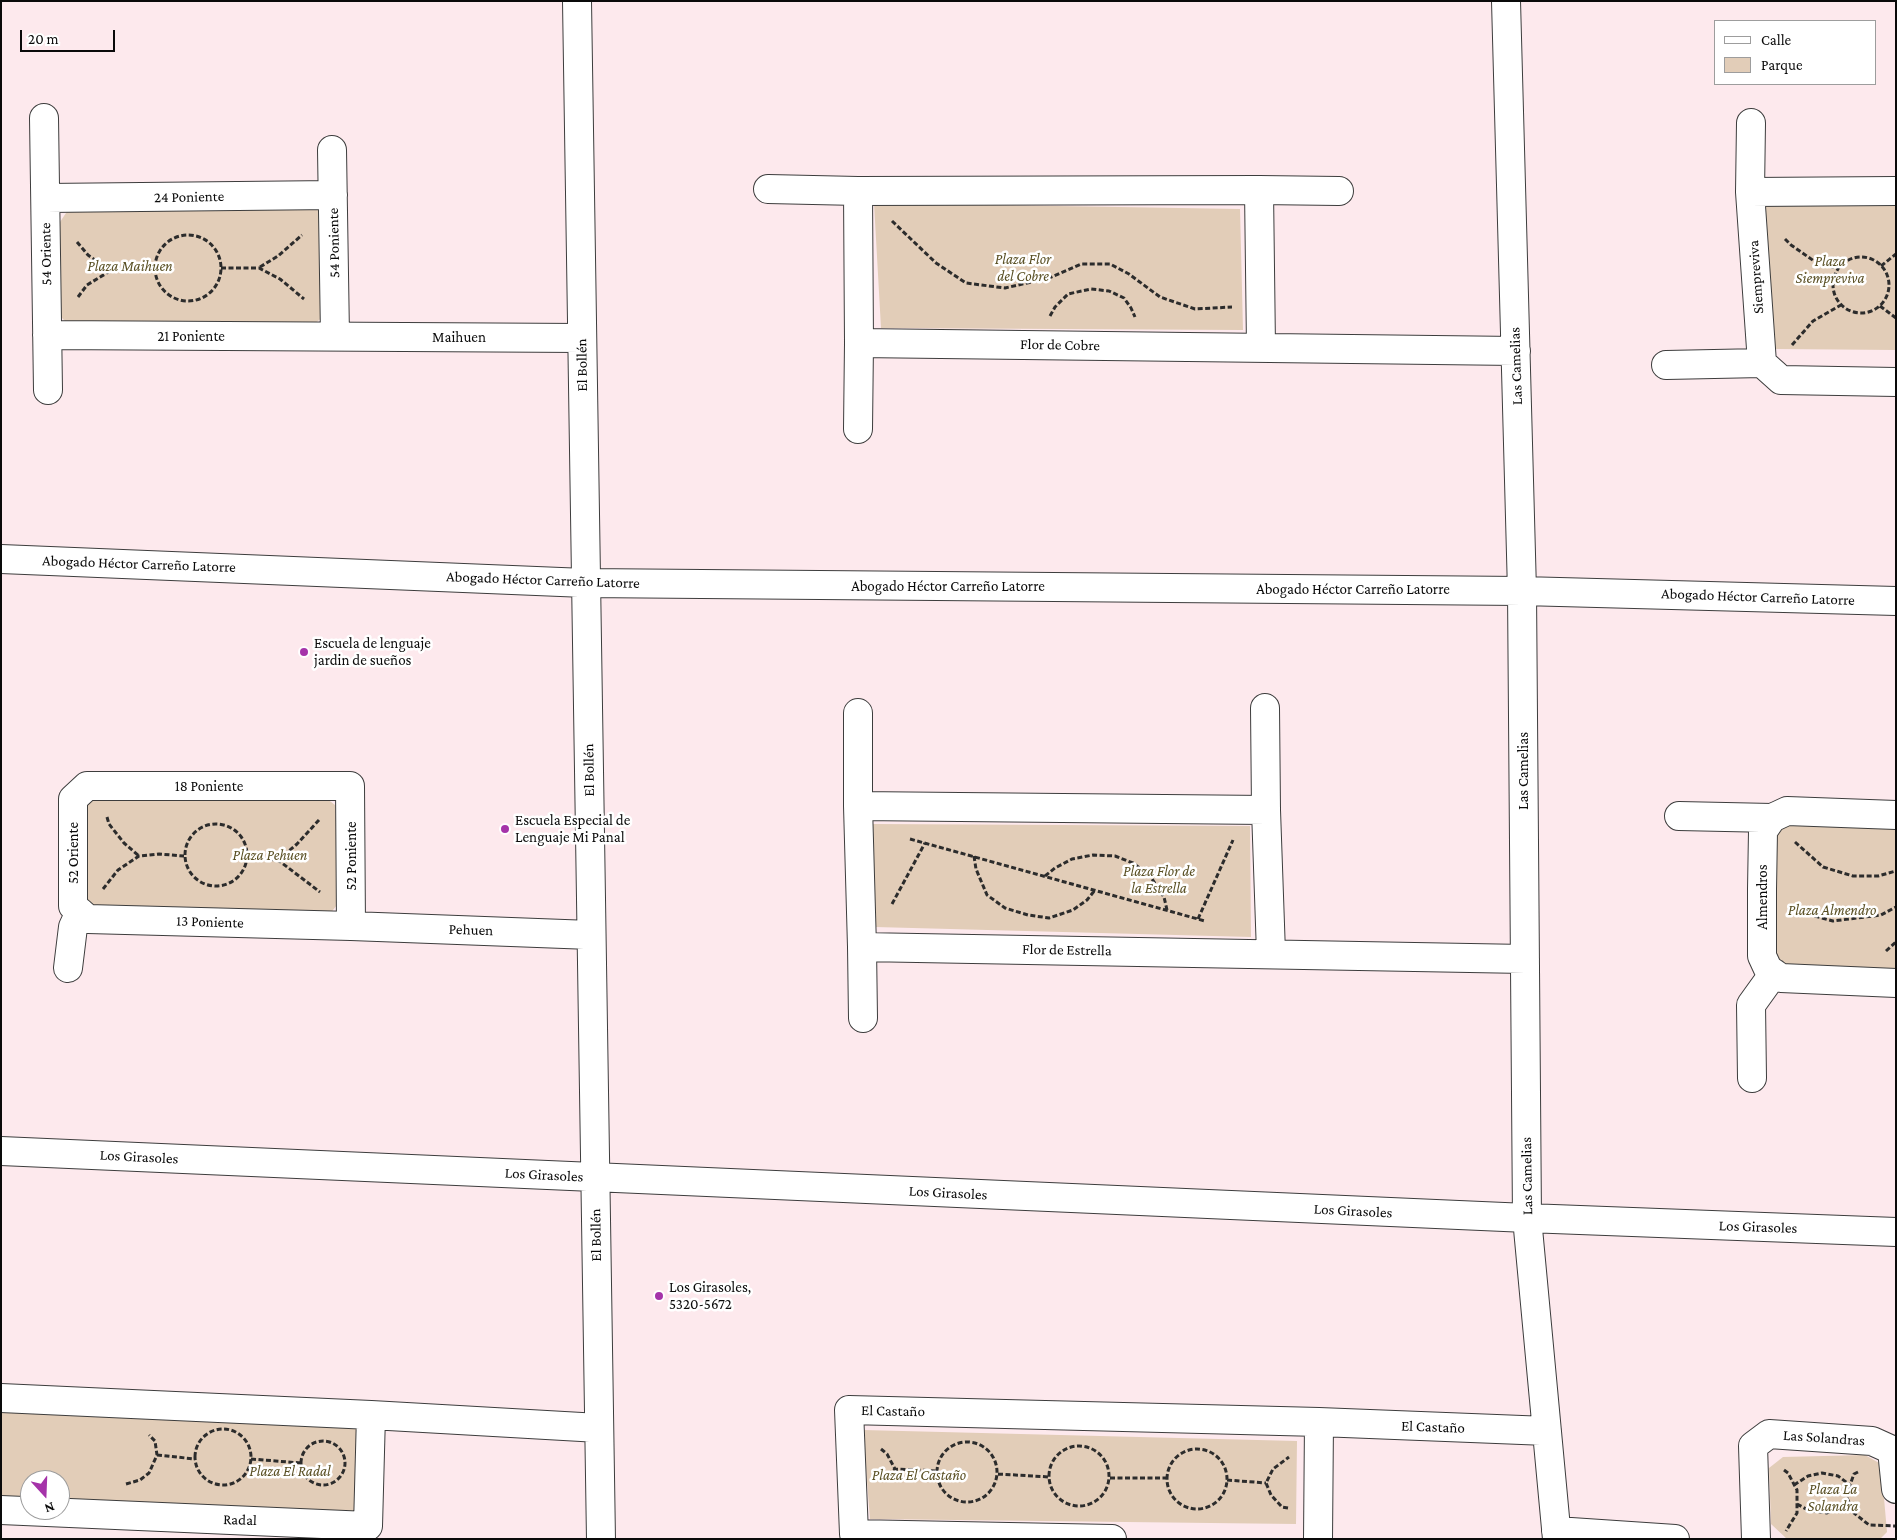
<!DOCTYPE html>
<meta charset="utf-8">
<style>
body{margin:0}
#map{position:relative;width:1897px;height:1540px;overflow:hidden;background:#fde9ed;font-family:"Crimson Pro",serif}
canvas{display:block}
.frame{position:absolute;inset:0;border:2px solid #0a0a0a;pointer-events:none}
.legend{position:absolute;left:1714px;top:20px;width:162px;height:65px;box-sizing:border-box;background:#fff;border:1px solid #9d9d9d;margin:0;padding:6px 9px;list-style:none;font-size:15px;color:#0a0a0a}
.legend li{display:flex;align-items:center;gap:10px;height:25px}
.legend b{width:25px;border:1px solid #9d9d9d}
.north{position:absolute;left:20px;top:1470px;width:50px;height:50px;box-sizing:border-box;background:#fff;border:1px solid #9d9d9d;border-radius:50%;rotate:160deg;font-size:14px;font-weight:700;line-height:20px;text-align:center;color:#0a0a0a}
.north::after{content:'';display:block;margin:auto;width:18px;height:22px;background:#a533a9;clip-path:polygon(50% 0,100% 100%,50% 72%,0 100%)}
.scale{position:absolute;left:20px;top:30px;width:95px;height:22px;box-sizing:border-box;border:2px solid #0a0a0a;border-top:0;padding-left:6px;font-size:15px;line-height:18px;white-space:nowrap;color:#0a0a0a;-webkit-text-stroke:4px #fff;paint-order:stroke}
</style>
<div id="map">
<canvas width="1897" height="1540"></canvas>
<div class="frame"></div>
<ul class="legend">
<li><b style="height:6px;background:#fff"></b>Calle</li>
<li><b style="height:14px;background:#e2cdb8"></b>Parque</li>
</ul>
<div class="north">N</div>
<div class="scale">20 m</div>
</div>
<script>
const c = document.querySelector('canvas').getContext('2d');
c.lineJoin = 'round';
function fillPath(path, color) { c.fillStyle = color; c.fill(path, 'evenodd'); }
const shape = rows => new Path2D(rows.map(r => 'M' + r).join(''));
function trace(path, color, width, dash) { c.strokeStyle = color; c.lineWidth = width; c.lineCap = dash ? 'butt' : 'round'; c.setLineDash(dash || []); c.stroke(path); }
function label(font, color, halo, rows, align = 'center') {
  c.font = font + ' "Crimson Pro",serif'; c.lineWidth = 5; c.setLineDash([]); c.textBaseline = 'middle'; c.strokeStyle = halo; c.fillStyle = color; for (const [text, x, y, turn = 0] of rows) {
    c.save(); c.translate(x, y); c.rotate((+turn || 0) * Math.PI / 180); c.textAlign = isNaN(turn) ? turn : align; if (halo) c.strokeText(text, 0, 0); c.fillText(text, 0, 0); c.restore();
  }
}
fillPath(shape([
 [1896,200,1896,350,1776,349,1767,337,1762,216,1767,204],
 [315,203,326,212,327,314,314,324,72,328,59,315,58,225,70,207],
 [874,203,1240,209,1243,330,881,328],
 [92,795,326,798,335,805,341,900,329,915,99,911,80,898,81,808],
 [1786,823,1896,829,1896,976,1779,971,1768,956,1771,835],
 [873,824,1250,826,1251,937,875,927],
 [1,1410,357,1426,357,1522,60,1507,60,1480,30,1480,30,1505,1,1504],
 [863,1430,1297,1441,1296,1524,870,1519],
 [1865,1455,1881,1464,1887,1532,1880,1539,1787,1539,1771,1524,1769,1468,1783,1457]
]), '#e2cdb8');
const street = shape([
 [577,1,601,1539],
 [1506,1,1522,591,1527,1218,1557,1539],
 [44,118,48,390],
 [1751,123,1750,192,1762,363,1781,380,1896,382],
 [332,150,335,336],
 [768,189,858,191],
 [1259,190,1339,191],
 [1750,192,1896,191],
 [46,198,333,195],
 [47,335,582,338],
 [1261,347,1259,190,858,191,859,343,1516,351],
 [1666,365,1762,363],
 [858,429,859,343],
 [1,559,585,583,1522,591,1896,601],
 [1265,708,1266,810],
 [858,713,858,806],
 [1896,815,1787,811,1772,818,1763,831,1762,889,1762,956,1768,969,1781,978,1896,983],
 [1679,816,1772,818],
 [351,926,350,786,87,786,73,799,73,906,88,919,351,926,591,935],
 [862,947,863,1018],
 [1271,953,1266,810,858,806,862,947,1525,959],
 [68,968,73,927,80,912],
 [1752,1078,1751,1005,1774,973],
 [1,1151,1527,1218,1896,1232],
 [1,1398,371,1415,368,1526,1,1510],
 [371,1415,599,1428],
 [1556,1531,1675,1539],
 [1112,1539,854,1534,849,1410,1319,1422,1547,1431],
 [1318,1539,1319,1422],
 [1756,1539,1753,1446,1769,1434,1872,1441,1892,1450,1896,1489]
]);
trace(street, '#3d3d3d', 30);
trace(shape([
 [892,221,936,263,966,283,1005,288,1049,278,1081,264,1110,264,1129,274,1160,297,1195,309,1232,307],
 '155 268a33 33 0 1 1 66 0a33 33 0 1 1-66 0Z',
 [1785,239,1791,245,1814,261,1838,269],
 [77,242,88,255,110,271],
 '1833 285a28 28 0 1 1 56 0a28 28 0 1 1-56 0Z',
 [1881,266,1896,254],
 [260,267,278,256,302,235],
 [221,268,259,268,280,279,304,299],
 [78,297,87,285,110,271,132,268,155,268],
 [1880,306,1896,318],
 [1050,316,1055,307,1068,294,1091,289,1109,291,1124,298,1131,308,1135,317],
 [1792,345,1813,321,1841,305],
 [107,817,109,824,124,843,139,856],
 '185 855a31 31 0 1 1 62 0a31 31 0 1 1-62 0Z',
 [910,839,1205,921],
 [1795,842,1823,867,1853,876,1878,876,1896,871],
 [974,856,976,869,987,895,1005,908,1028,915,1049,918,1073,910,1087,900,1095,890],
 [247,857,278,860,320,892],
 [278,860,297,844,319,820],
 [1045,876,1055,868,1072,859,1093,855,1115,856,1133,863,1150,876,1164,897,1167,910],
 [103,889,118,870,139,856,159,854,184,856],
 [892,904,925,843],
 [1793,910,1833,921,1881,915,1896,907],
 [1198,919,1233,840],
 [1886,951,1896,942],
 '195 1457a28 28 0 1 1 56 0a28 28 0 1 1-56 0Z',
 '301 1463a22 22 0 1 1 44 0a22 22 0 1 1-44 0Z',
 '937 1472a30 30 0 1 1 60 0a30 30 0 1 1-60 0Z',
 '1049 1476a30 30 0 1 1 60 0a30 30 0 1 1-60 0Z',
 '1167 1479a30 30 0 1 1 60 0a30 30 0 1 1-60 0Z',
 [881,1449,887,1454,895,1469],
 [157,1455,195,1459],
 [251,1459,301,1463],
 [1784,1470,1788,1473,1797,1490,1797,1513,1786,1531],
 [1858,1472,1854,1474,1846,1496,1854,1513,1869,1525,1896,1526],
 [998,1474,1050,1477],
 [1110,1478,1167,1478],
 [882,1480,895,1469,937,1471],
 [1227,1480,1266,1483],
 [126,1484,140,1480,149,1473,157,1455,155,1441,149,1435],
 [1794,1485,1808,1476,1822,1473,1838,1476,1850,1485],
 [1797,1504,1808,1510,1827,1513,1849,1503],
 [1288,1508,1282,1507,1271,1495,1266,1483,1273,1469,1289,1457]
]), '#2c2c2c', 3, [5, 2.5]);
trace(street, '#fff', 28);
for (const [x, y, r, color] of [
 [304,652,5,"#a533a9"],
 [505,829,5,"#a533a9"],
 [659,1296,5,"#a533a9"]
]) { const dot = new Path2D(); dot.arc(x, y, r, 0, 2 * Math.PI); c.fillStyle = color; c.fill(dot); trace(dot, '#fff', 2); }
label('15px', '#0a0a0a', '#fff', [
 ["24 Poniente",189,197,-1],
 ["54 Poniente",334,243,-91],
 ["54 Oriente",46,254,-91],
 ["Siempreviva",1756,277,-94],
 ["21 Poniente",191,336],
 ["Maihuen",459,337],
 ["Flor de Cobre",1060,345,1],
 ["El Bollén",582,365,-91],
 ["Las Camelias",1516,366,-92],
 ["Abogado Héctor Carreño Latorre",139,564,2],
 ["Abogado Héctor Carreño Latorre",543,580,2],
 ["Abogado Héctor Carreño Latorre",948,586],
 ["Abogado Héctor Carreño Latorre",1353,589],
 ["Abogado Héctor Carreño Latorre",1758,597,2],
 ["El Bollén",589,770,-91],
 ["Las Camelias",1523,771,-90],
 ["18 Poniente",209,786],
 ["52 Oriente",73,853,-90],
 ["52 Poniente",351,856,-90],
 ["Almendros",1762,897,-90],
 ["13 Poniente",210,922,2],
 ["Pehuen",471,930,2],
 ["Flor de Estrella",1067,950,1],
 ["Los Girasoles",139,1157,3],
 ["Los Girasoles",544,1175,3],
 ["Las Camelias",1527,1176,-91],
 ["Los Girasoles",948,1193,3],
 ["Los Girasoles",1353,1211,3],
 ["Los Girasoles",1758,1227,2],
 ["El Bollén",596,1235,-91],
 ["El Castaño",893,1411,1],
 ["El Castaño",1433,1427,2],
 ["Las Solandras",1824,1438,4],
 ["Radal",240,1520,2]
]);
label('italic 15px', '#594f23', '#fff', [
 ["Plaza Flor",1023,259],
 ["del Cobre",1023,276],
 ["Plaza",1830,261],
 ["Siempreviva",1830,278],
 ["Plaza Maihuen",130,266],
 ["Plaza Pehuen",270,855],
 ["Plaza Flor de",1159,871],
 ["la Estrella",1159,888],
 ["Plaza Almendro",1832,910],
 ["Plaza El Radal",290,1471],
 ["Plaza El Castaño",919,1475],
 ["Plaza La",1833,1489],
 ["Solandra",1833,1506]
]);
label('15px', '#0a0a0a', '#fff', [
 ["Escuela de lenguaje",314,643],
 ["jardin de sueños",314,660],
 ["Escuela Especial de",515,820],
 ["Lenguaje Mi Panal",515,837],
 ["Los Girasoles,",669,1287],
 ["5320-5672",669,1304]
], 'left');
</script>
